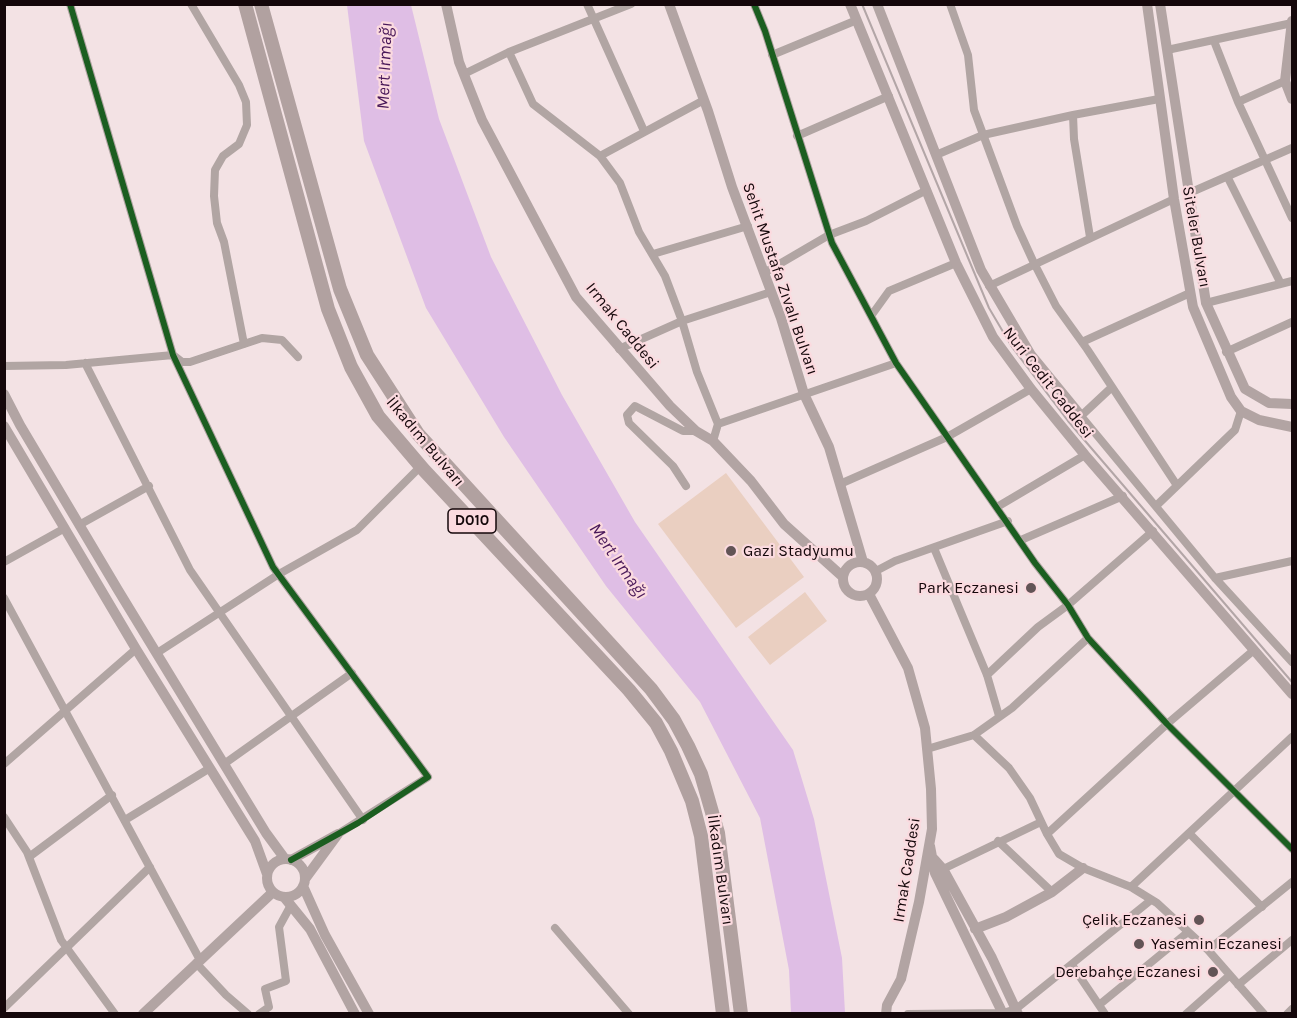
<!DOCTYPE html>
<meta charset="utf-8">
<style>
body{margin:0}
#map{position:relative;width:1297px;height:1018px;overflow:hidden;background:#f3e2e4;font-family:Karla,sans-serif}
canvas{display:block}
.frame{position:absolute;inset:0;border:6px solid #14070a;pointer-events:none}
</style>
<div id="map">
<canvas width="1297" height="1018"></canvas>
<div class="frame"></div>
</div>
<script>
const c = document.querySelector('canvas').getContext('2d');
c.lineJoin = 'round';
function fillPath(path, color) { c.fillStyle = color; c.fill(path, 'evenodd'); }
const shape = rows => new Path2D(rows.map(r => 'M' + r).join(''));
function trace(path, color, width, dash) { c.strokeStyle = color; c.lineWidth = width; c.lineCap = dash ? 'butt' : 'round'; c.setLineDash(dash || []); c.stroke(path); }
function label(font, color, halo, rows, align = 'center') {
  c.font = font + ' Karla,sans-serif'; c.lineWidth = 4.5; c.setLineDash([]); c.textBaseline = 'middle'; c.strokeStyle = halo; c.fillStyle = color; for (const [text, x, y, turn = 0] of rows) {
    c.save(); c.translate(x, y); c.rotate((+turn || 0) * Math.PI / 180); c.textAlign = isNaN(turn) ? turn : align; if (halo) c.strokeText(text, 0, 0); c.fillText(text, 0, 0); c.restore();
  }
}
fillPath(shape([
 [726,473,804,577,736,628,658,524],
 [805,592,827,621,770,665,748,637]
]), '#eacfc1');
fillPath(shape([
 [347,5,411,5,439,119,491,257,562,395,635,522,793,750,814,819,842,958,845,1013,791,1013,789,970,760,818,700,702,606,586,504,437,426,308,364,141]
]), '#dfbee5');
trace(shape([
 [70,4,173,355,273,567,428,777,338,834],
 [191,4,239,85,246,102,247,125,239,144,223,156,215,170,214,196,217,223,224,242,244,344],
 [587,4,644,131],
 [754,4,765,31,832,243,896,363,1035,563,1068,605,1088,638,1167,724,1292,849],
 [950,4,968,55,974,110,1017,226,1033,261,1056,306,1087,349,1176,484],
 [1214,41,1238,102,1292,218],
 [1167,50,1292,23],
 [509,52,533,104,600,156,620,183,639,232,665,276,682,321,697,372,718,424,713,441],
 [772,55,857,20],
 [464,74,509,52,631,4],
 [1238,102,1285,81],
 [797,136,889,96],
 [936,155,983,135,1073,115],
 [600,156,704,100],
 [1228,178,1281,284],
 [1187,194,1292,148],
 [1090,237,1074,139,1073,115,1159,99],
 [653,254,748,226],
 [764,273,829,235,866,221,927,190],
 [989,286,1174,199],
 [1206,303,1292,281],
 [871,316,889,291,956,263],
 [1082,342,1190,293],
 [619,349,682,321,771,292],
 [1226,352,1292,322],
 [85,363,190,570,363,820],
 [4,366,66,365,173,355,182,362,190,362,262,338,282,340,298,357],
 [1112,387,1081,416,1215,578,1292,662],
 [718,424,896,363],
 [840,484,947,437,1031,389],
 [686,486,673,466,629,423,627,415,635,406,683,431,696,431],
 [1156,506,1235,430,1241,411],
 [997,507,1085,455],
 [79,525,149,486],
 [1021,540,1123,496],
 [934,548,987,675,999,716],
 [4,562,65,528],
 [876,571,895,561,1008,521],
 [1215,578,1292,561],
 [4,598,200,960],
 [157,653,279,574,357,530,421,466],
 [987,675,1038,627,1068,605,1153,531],
 [974,735,1009,768,1030,798,1047,834,1059,854,1083,868,1131,887,1157,903,1208,950,1264,1014],
 [927,749,974,735,1012,708,1088,638],
 [4,764,136,649],
 [224,764,352,673],
 [4,817,27,852,61,940,115,1014],
 [125,820,210,768],
 [1189,833,1262,907],
 [1047,834,1167,724,1254,650],
 [998,841,1052,892],
 [29,857,112,795],
 [939,871,1041,822],
 [1131,887,1292,737],
 [555,928,629,1014],
 [1208,950,1292,882],
 [196,963,226,995,248,1014],
 [1072,965,1105,1014],
 [1238,985,1292,940],
 [1099,1005,1188,932],
 [4,1008,150,867],
 [259,1014,269,1007,265,989,286,981,279,927,291,905],
 [908,1014,1003,1013,1016,1009,1151,900],
 [1186,1014,1230,975],
 [1287,1014,1292,1009]
]), '#b1a5a3', 8);
trace(shape([
 [446,4,459,62,482,120,576,297,670,406,696,431,713,441,751,481,784,524,843,577],
 [669,4,708,111,732,187,781,318,804,394,829,447,863,562],
 [850,4,956,263,993,337,1031,389,1085,455,1292,694],
 [877,4,981,270,1031,355,1081,416],
 [1147,4,1174,199,1193,307,1231,397,1241,411,1259,420,1292,427],
 [1160,4,1206,303,1245,389,1269,403,1292,404],
 [1292,21,1285,81,1292,99],
 [4,394,20,425,118,590,266,833,285,859],
 [4,426,136,649,255,841,267,874],
 '843 579a17 17 0 1 1 34 0a17 17 0 1 1-34 0Z',
 [869,594,908,668,925,728,931,789,932,829,919,902,901,979,887,1005,886,1014],
 [930,846,935,873,1003,1014],
 [934,859,943,869,992,958,1018,1014],
 '267 878a19 19 0 1 1 38 0a19 19 0 1 1-38 0Z',
 [291,860,336,835],
 [305,879,338,834],
 [303,886,325,935,369,1014],
 [284,897,310,929,355,1014],
 [975,929,1006,917,1052,892,1083,868],
 [143,1014,273,892]
]), '#b2a4a3', 10);
trace(shape([
 [245,4,328,309,351,367,378,416,423,469,629,690,656,723,671,751,692,801,701,836,723,1014],
 [261,4,340,289,367,355,418,434,651,689,674,720,688,746,701,774,718,833,741,1014]
]), '#b1a1a0', 14);
trace(shape([
 [862,4,989,308,1012,347,1068,421,1292,682]
]), '#b3a6a7', 2);
trace(shape([
 [70,4,173,355,273,567,428,777,358,823,291,860],
 [754,4,765,31,832,243,896,363,1035,563,1068,605,1088,638,1167,724,1292,849]
]), '#1b5e20', 6);
for (const [x, y, r, color] of [
 [731,551,6,"#625456"],
 [1031,588,6,"#625456"],
 [1199,920,6,"#625456"],
 [1139,944,6,"#625456"],
 [1213,972,6,"#625456"]
]) { const dot = new Path2D(); dot.arc(x, y, r, 0, 2 * Math.PI); c.fillStyle = color; c.fill(dot); trace(dot, '#fbdadf', 2); }
for (const [x, y, w] of [
 [472,521,48]
]) { const box = new Path2D(); box.roundRect(x - w / 2, y - 12, w, 24, 4.5); c.fillStyle = '#fbdadf'; c.fill(box); trace(box, '#14070a', 1.5); }
label('bold 15px', '#14070a', null, [
 ["D010",472,521]
]);
label('16px', '#14070a', '#fbdadf', [
 ["Siteler Bulvarı",1196,237,80],
 ["Sehit Mustafa Zıvalı Bulvarı",780,279,71],
 ["Irmak Caddesi",622,326,51],
 ["Nuri Cedit Caddesi",1048,383,52],
 ["İlkadım Bulvarı",425,442,50],
 ["İlkadım Bulvarı",720,870,82],
 ["Irmak Caddesi",907,870,-81]
]);
label('16px', '#14070a', '#fbdadf', [
 ["Gazi Stadyumu",743,551,"left"],
 ["Park Eczanesi",1019,588],
 ["Çelik Eczanesi",1187,920],
 ["Yasemin Eczanesi",1151,944,"left"],
 ["Derebahçe Eczanesi",1201,972]
], 'right');
label('italic 18px', '#491859', '#fbdadf', [
 ["Mert Irmağı",385,66,-88],
 ["Mert Irmağı",618,561,55]
]);
</script>
